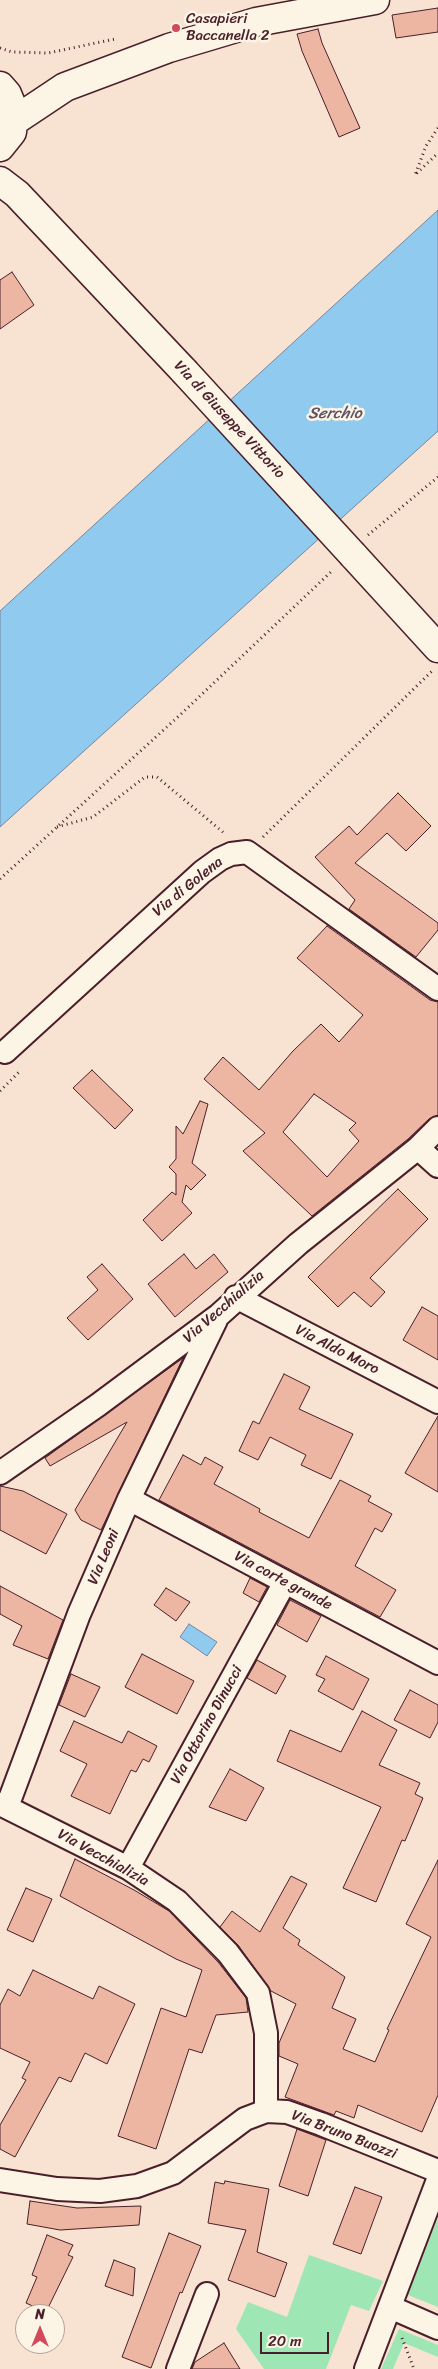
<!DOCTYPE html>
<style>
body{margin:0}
#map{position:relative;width:438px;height:2369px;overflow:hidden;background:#f8e2d1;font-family:Sriracha,sans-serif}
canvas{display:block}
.north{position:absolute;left:15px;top:2304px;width:50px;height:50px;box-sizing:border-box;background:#fcf5e5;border:1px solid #b59f9b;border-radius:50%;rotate:0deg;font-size:14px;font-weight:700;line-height:20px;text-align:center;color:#4a1f2b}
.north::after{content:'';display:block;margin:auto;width:18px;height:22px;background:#d1495b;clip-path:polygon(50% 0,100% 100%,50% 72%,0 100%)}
.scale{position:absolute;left:260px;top:2332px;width:69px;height:22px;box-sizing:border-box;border:2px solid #4a1f2b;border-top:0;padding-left:6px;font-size:15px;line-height:18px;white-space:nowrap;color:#4a1f2b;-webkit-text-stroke:4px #fcf5e5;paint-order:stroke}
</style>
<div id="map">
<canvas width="438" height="2369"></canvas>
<div class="north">N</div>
<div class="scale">20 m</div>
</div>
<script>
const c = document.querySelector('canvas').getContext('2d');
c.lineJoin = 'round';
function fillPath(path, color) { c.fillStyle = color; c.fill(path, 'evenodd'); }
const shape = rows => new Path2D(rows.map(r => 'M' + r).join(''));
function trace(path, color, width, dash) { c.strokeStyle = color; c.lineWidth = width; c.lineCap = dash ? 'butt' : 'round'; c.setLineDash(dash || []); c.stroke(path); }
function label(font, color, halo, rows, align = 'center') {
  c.font = font + ' Sriracha,sans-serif'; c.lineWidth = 5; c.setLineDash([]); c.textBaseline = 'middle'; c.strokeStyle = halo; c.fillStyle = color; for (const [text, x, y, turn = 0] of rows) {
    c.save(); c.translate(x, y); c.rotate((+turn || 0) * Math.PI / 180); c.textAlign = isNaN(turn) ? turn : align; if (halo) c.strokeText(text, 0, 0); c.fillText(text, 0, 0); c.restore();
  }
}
fillPath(shape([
 [438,2218,438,2307,408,2295],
 [309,2255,383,2281,369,2311,351,2305,326,2369,264,2369,236,2329,248,2302,287,2317],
 [399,2329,438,2345,438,2357,404,2343,393,2369,381,2369]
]), '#9ee7b5');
const water = shape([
 [438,210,438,431,0,827,0,611,438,210],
 [189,1624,217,1642,207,1656,180,1637,189,1624]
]);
fillPath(water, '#90caef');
trace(water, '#7486a1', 1);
const building = shape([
 [438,8,438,32,396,38,392,15,438,8],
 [318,29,322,43,360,128,339,137,302,51,297,34,318,29],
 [12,272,34,305,0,329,0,280,12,272],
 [398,793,431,826,406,851,387,833,355,863,438,923,438,930,416,957,349,909,355,900,315,857,349,826,357,835,398,793],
 [327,926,430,1000,438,1002,438,1115,429,1119,408,1139,312,1216,243,1151,265,1133,204,1079,223,1057,259,1090,293,1051,321,1024,339,1042,363,1015,297,958,327,926],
 [314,1094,356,1123,349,1130,359,1141,327,1177,283,1132,314,1094],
 [92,1070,133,1110,115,1129,73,1088,92,1070],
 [200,1101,208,1104,192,1163,206,1175,191,1190,186,1185,182,1202,192,1213,162,1241,143,1220,172,1192,176,1195,176,1174,169,1167,176,1159,176,1126,183,1134,200,1101],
 [398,1189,428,1219,370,1278,385,1292,371,1307,354,1292,338,1307,308,1277,398,1189],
 [184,1254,196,1269,214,1254,228,1272,175,1317,148,1284,184,1254],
 [102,1264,133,1299,88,1340,67,1318,98,1290,87,1277,102,1264],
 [422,1307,438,1316,438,1360,403,1340,422,1307],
 [183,1358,101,1530,81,1520,75,1510,127,1422,50,1466,45,1458,183,1358],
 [284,1374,310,1387,299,1409,353,1434,331,1479,301,1465,306,1455,270,1437,258,1460,239,1451,253,1421,259,1424,284,1374],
 [438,1416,438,1492,405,1473,438,1416],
 [183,1455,201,1465,205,1457,223,1467,214,1484,260,1509,259,1512,309,1538,340,1480,371,1496,368,1501,392,1514,382,1532,375,1528,355,1566,396,1590,380,1617,159,1500,183,1455],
 [0,1486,23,1491,67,1514,46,1554,0,1530,0,1486],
 [250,1578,267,1587,259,1602,243,1593,250,1578],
 [0,1586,63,1620,48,1659,13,1645,22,1626,0,1614,0,1586],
 [166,1588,190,1602,176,1621,154,1605,166,1588],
 [290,1600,321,1616,307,1642,277,1625,290,1600],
 [142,1654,194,1681,177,1714,125,1687,142,1654],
 [326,1656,369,1679,353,1710,318,1691,325,1679,316,1675,326,1656],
 [257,1660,286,1676,276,1694,247,1678,257,1660],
 [71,1674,100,1687,85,1717,59,1705,71,1674],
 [410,1690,438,1705,438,1722,430,1738,394,1720,410,1690],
 [362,1711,397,1730,379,1765,420,1783,415,1794,423,1798,405,1841,402,1840,376,1902,343,1888,381,1807,277,1761,290,1730,341,1752,362,1711],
 [74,1721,122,1743,128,1731,157,1746,149,1762,143,1759,136,1772,131,1770,110,1814,71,1796,87,1764,60,1751,74,1721],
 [230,1769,264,1788,246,1821,209,1807,230,1769],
 [75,1859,134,1890,169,1911,218,1962,246,1998,248,2012,216,2015,202,2053,189,2049,156,2149,118,2136,161,2008,186,2017,202,1970,176,1959,60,1896,75,1859],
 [438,1860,438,2095,422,2132,358,2105,354,2118,336,2111,334,2115,285,2097,298,2064,279,2056,279,2043,296,2004,271,1991,238,1945,220,1927,232,1911,260,1932,291,1876,307,1884,283,1928,300,1940,298,1945,345,1977,332,2008,356,2019,343,2049,375,2062,389,2030,387,2029,431,1937,406,1924,438,1860],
 [26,1888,52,1899,33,1942,7,1930,26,1888],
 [33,1970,93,1999,99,1986,135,2004,107,2064,85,2053,71,2082,59,2077,15,2157,0,2149,0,2125,26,2080,22,2078,30,2062,0,2048,0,2005,8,1989,20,1996,33,1970],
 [297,2129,326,2140,308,2196,279,2186,297,2129],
 [225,2181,269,2189,257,2252,287,2263,275,2297,228,2280,246,2230,208,2223,215,2182,224,2184,225,2181],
 [355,2187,382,2197,361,2254,333,2244,355,2187],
 [30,2201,77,2208,141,2206,139,2225,60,2230,27,2224,30,2201],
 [169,2233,201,2246,182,2293,180,2292,151,2368,122,2357,169,2233],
 [47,2235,73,2245,68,2255,73,2257,46,2312,26,2303,37,2277,32,2275,47,2235],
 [114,2260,135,2268,133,2296,105,2286,114,2260],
 [224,2343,240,2369,192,2369,195,2362,224,2343]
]);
fillPath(building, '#edb6a2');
trace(building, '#4a1f2b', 1);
const street = shape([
 [5,1052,202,872,220,859,231,854,247,852,438,989],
 [418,1148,438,1166],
 [236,1297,438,1402],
 [0,1473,98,1405,219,1315,298,1244,418,1148,438,1128],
 [129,1499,438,1663],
 [0,1804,128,1868,177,1901,228,1953,258,1993,266,2033,266,2111],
 [7,1807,79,1614,129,1499,216,1320],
 [128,1868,285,1582],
 [0,2180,57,2189,100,2191,137,2186,173,2173,245,2119,266,2111,287,2112,321,2124,438,2171],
 [390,2307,438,2328],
 [178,2369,207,2294],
 [366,2369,438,2180]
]);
const secondary = shape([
 [0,86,7,94,14,111,12,132,0,147],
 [14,121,65,87,169,48,256,22,375,0],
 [0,181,17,194,184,371],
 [353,555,438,648]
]);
trace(street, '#4a1f2b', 26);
trace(secondary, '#4a1f2b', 31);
trace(shape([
 [0,48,12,52,48,53,115,39],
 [438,128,426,146,415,175,438,153],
 [368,535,438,477],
 [57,827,93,817,145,777,157,777,224,833],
 [263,837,432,671],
 [0,879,180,715,333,570],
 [0,1091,21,1070],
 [402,2338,414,2369]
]), '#4a1f2b', 3, [1, 4]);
trace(street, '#fcf5e5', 22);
trace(secondary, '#fcf5e5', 28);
const secondaryBridge = shape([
 [184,371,353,555]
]);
trace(secondaryBridge, '#4a1f2b', 31, []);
trace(secondaryBridge, '#fcf5e5', 28);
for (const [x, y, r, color] of [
 [176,28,5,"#d1495b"]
]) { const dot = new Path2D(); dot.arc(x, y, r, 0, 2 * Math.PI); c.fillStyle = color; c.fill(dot); trace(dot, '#fcf5e5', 2); }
label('15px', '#4a1f2b', '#fcf5e5', [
 ["Casapieri",186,19],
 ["Baccanella 2",186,36]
], 'left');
label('15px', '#4a1f2b', '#fcf5e5', [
 ["Via di Giuseppe Vittorio",229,420,47],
 ["Via di Golena",188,887,-39],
 ["Via Vecchializia",224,1307,-41],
 ["Via Aldo Moro",337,1350,27],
 ["Via Leoni",104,1557,-67],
 ["Via corte grande",283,1581,28],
 ["Via Ottorino Dinucci",207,1725,-61],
 ["Via Vecchializia",103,1858,29],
 ["Via Bruno Buozzi",344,2135,21]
]);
label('italic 16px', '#5f5266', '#fcf5e5', [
 ["Serchio",335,414]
]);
</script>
